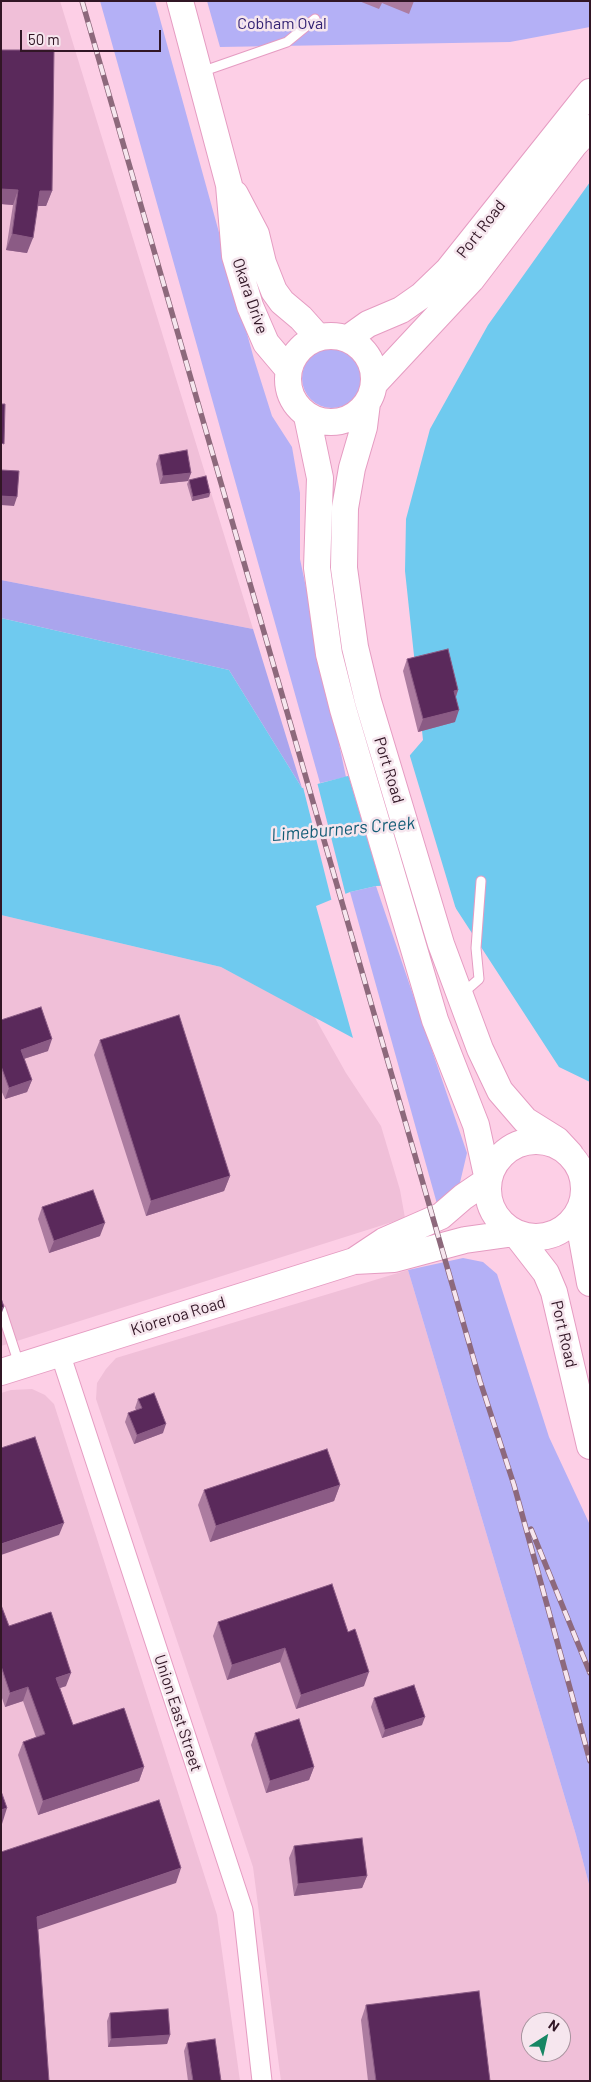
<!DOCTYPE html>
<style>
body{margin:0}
#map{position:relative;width:591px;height:2082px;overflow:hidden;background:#fdcfe6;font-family:Barlow,sans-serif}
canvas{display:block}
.frame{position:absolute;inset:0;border:2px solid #311625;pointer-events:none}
.north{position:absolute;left:521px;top:2012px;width:50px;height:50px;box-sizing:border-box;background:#f6e6ee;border:1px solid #a7939e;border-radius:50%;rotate:35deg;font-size:14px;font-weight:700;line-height:20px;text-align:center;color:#311625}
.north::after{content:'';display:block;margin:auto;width:18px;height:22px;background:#178664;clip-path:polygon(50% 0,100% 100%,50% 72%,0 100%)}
.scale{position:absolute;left:20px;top:30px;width:141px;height:22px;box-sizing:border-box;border:2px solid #311625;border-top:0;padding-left:6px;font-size:15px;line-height:18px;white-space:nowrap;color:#311625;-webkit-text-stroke:4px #f6e6ee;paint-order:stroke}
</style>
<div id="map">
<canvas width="591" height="2082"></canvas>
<div class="frame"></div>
<div class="north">N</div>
<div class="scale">50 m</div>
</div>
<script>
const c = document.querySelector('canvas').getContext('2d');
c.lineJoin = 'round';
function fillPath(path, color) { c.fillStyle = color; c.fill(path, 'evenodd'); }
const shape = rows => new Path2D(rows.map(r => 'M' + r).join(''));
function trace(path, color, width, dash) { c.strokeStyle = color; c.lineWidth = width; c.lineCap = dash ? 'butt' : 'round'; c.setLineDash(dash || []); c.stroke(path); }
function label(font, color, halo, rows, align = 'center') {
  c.font = font + ' Barlow,sans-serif'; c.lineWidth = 5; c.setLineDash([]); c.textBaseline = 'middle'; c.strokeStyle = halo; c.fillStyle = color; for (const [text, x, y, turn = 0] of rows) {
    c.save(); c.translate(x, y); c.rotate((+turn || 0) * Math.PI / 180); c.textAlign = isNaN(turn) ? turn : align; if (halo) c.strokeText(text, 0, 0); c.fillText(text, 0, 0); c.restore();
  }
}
fillPath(shape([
 [1,1,60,1,253,629,1,580],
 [1,915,221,967,314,1016,346,1073,381,1126,400,1190,405,1218,1,1346],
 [408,1270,576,1835,590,1888,590,2081,281,2081,253,1867,96,1399,97,1383,106,1369,116,1358],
 [531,2022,561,2022,561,2052,531,2052],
 [32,1389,45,1395,54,1404,217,1915,240,2081,1,2081,1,1393,11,1390]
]), '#f0bfd8');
fillPath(shape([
 [100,1,155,1,254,359,272,416,292,447,300,493,300,559,346,777,320,783],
 [207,1,590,1,590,27,510,42,220,47],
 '302 378a30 30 0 1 1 60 0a30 30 0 1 1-60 0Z',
 [376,886,467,1153,458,1191,439,1211,350,892],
 [463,1258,483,1262,497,1274,549,1437,590,1525,590,1888,576,1835,408,1270]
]), '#b4b0f6');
fillPath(shape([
 [1,580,253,629,302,788,229,670,1,618]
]), '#aaa5ed');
fillPath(shape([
 [590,182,590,1082,559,1067,440,884,376,886,350,892,316,906,353,1038,221,967,1,915,1,618,229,670,302,788,405,761,423,740,405,571,406,519,430,429,488,325]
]), '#6fcaef');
fillPath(shape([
 [409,753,458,916,439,887,382,888,348,774,404,759],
 [317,782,346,896,332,902,302,783,304,785]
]), '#fdcfe6');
const lane = shape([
 [201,72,287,42,315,19],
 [463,993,479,979,476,948,481,881],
 [1,1309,19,1364]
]);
const street = shape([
 [60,1353,243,1910,262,2081]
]);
const secondary = shape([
 [180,1,229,185,235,256,250,306,266,343,288,369],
 [235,194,256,234,263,263,274,291,282,302,301,318,318,337],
 '288 379a43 43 0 1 1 86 0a43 43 0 1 1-86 0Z',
 [347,339,368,324,401,310,421,296,448,270,590,92],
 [374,384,471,280,574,145,590,128],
 [367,403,364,427,352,468,345,508,344,568,355,647,368,701,441,944,480,1049,500,1091,525,1120,557,1140,570,1154],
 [307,416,320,478,317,568,329,654,343,709,435,1020,476,1125,488,1180,463,1197,441,1216,384,1241,354,1261],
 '488 1189a48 48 0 1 1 96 0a48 48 0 1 1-96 0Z',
 [584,1203,582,1239,590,1283],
 [1,1372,354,1261,394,1259,465,1240,515,1233,546,1273,554,1292,590,1446]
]);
trace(lane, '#e59cc2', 11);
trace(street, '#e59cc2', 21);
trace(secondary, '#e59cc2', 28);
trace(lane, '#fff', 9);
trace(street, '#fff', 19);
trace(secondary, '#fff', 26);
const rail = shape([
 [82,1,480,1381,514,1485,590,1761],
 [531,1529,590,1673]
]);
trace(rail, '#8d697c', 5.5);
trace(rail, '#f6e6ee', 4, [11]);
fillPath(shape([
 [359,1,414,1,409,14,382,3,379,9],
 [1,50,52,191,46,206,38,206,27,253,6,250,13,205,1,204],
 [159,455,191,473,188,481,160,484,156,464],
 [189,480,210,493,209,497,192,501,187,484],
 [407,659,458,690,456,697,455,722,418,732,403,671],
 [1,1020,48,1051,24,1059,32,1080,27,1092,5,1099,1,1090],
 [100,1040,230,1176,224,1191,146,1216,94,1055],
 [42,1207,100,1236,49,1253,38,1219],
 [138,1399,163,1433,134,1444,125,1422,128,1413,136,1410,135,1408],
 [340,1485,334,1501,210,1542,198,1505,204,1490],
 [1,1605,9,1626,66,1686,60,1688,73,1725,144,1767,139,1781,38,1815,18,1755,23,1742,36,1737,23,1701,5,1707,1,1695],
 [218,1622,348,1632,364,1686,296,1709,280,1662,227,1680,213,1636],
 [374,1698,422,1725,382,1738,371,1707],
 [255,1733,314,1767,309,1780,266,1793,251,1745],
 [294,1846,367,1876,362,1888,294,1896,289,1858],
 [366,2005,490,2081,368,2081,361,2020],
 [110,2013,170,2035,167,2044,108,2047,107,2021],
 [187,2043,221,2081,188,2081,184,2051]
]), '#ac7ca0');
fillPath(shape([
 [1,189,18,190,13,205,1,204],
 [40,191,52,191,46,206,35,206],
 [12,234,33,238,27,253,6,250],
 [191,473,188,481,160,484,163,476],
 [210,493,209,497,192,501,193,497],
 [1,496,17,497,14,506,1,505],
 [458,690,454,702,454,691],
 [459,710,455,722,418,732,423,719],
 [52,1039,48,1051,17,1061,21,1050],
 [32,1080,27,1092,5,1099,9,1088],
 [230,1176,224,1191,146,1216,151,1201],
 [105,1223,100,1236,49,1253,54,1241],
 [4,1307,1,1315,1,1308],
 [166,1424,163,1433,134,1444,137,1435],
 [340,1485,334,1501,210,1542,216,1526],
 [64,1523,59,1535,1,1555,1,1544],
 [285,1648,280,1662,227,1680,232,1665],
 [369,1672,364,1686,296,1709,301,1695],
 [71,1673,66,1686,51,1691,56,1678],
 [28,1687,23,1701,5,1707,10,1693],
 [425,1717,422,1725,382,1738,385,1730],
 [144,1767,139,1781,38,1815,43,1801],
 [314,1767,309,1780,266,1793,270,1781],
 [7,1808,2,1824,1,1824,1,1810],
 [181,1868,176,1883,31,1932,37,1917],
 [367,1876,362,1888,294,1896,298,1884],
 [170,2035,167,2044,108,2047,111,2039]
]), '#8b5b85');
const building = shape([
 [1,50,54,50,52,191,40,191,33,238,12,234,18,190,1,189,1,50],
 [1,404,5,404,4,444,1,443,1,404],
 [187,450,191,473,163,476,159,455,187,450],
 [1,470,19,471,17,497,1,496,1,470],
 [206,476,210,493,193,497,189,480,206,476],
 [448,649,458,690,454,691,459,710,423,719,407,659,448,649],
 [41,1007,52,1039,21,1050,32,1080,9,1088,1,1066,1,1020,41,1007],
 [179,1015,230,1176,151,1201,100,1040,179,1015],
 [93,1190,105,1223,54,1241,42,1207,93,1190],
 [1,1298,4,1307,1,1308,1,1298],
 [154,1393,166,1424,137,1435,128,1413,142,1408,138,1399,154,1393],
 [35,1437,64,1523,1,1544,1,1448,35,1437],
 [327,1449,340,1485,216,1526,204,1490,327,1449],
 [332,1584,348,1632,355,1629,369,1672,301,1695,285,1648,232,1665,218,1622,332,1584],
 [1,1605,9,1626,51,1612,71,1673,56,1678,73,1725,124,1708,144,1767,43,1801,23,1742,45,1734,28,1687,10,1693,1,1666,1,1605],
 [414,1685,425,1717,385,1730,374,1698,414,1685],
 [299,1719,314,1767,270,1781,255,1733,299,1719],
 [1,1791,7,1808,1,1810,1,1791],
 [159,1800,181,1868,37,1917,49,2081,1,2081,1,1852,159,1800],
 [362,1838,367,1876,298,1884,294,1846,362,1838],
 [479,1991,490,2081,376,2081,366,2005,479,1991],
 [168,2009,170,2035,111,2039,110,2013,168,2009],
 [215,2039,221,2081,193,2081,187,2043,215,2039]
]);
fillPath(building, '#5a295b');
trace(building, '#8b5b85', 1);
label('16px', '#332273', '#f6e6ee', [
 ["Cobham Oval",282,24]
]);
label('16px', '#311625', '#f6e6ee', [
 ["Port Road",481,229,-52],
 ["Okara Drive",250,296,71],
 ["Port Road",389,770,73],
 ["Kioreroa Road",178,1316,-17],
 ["Port Road",564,1334,77],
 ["Union East Street",178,1713,72]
]);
label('italic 18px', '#125c76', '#f6e6ee', [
 ["Limeburners Creek",343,829,-5]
]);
</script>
